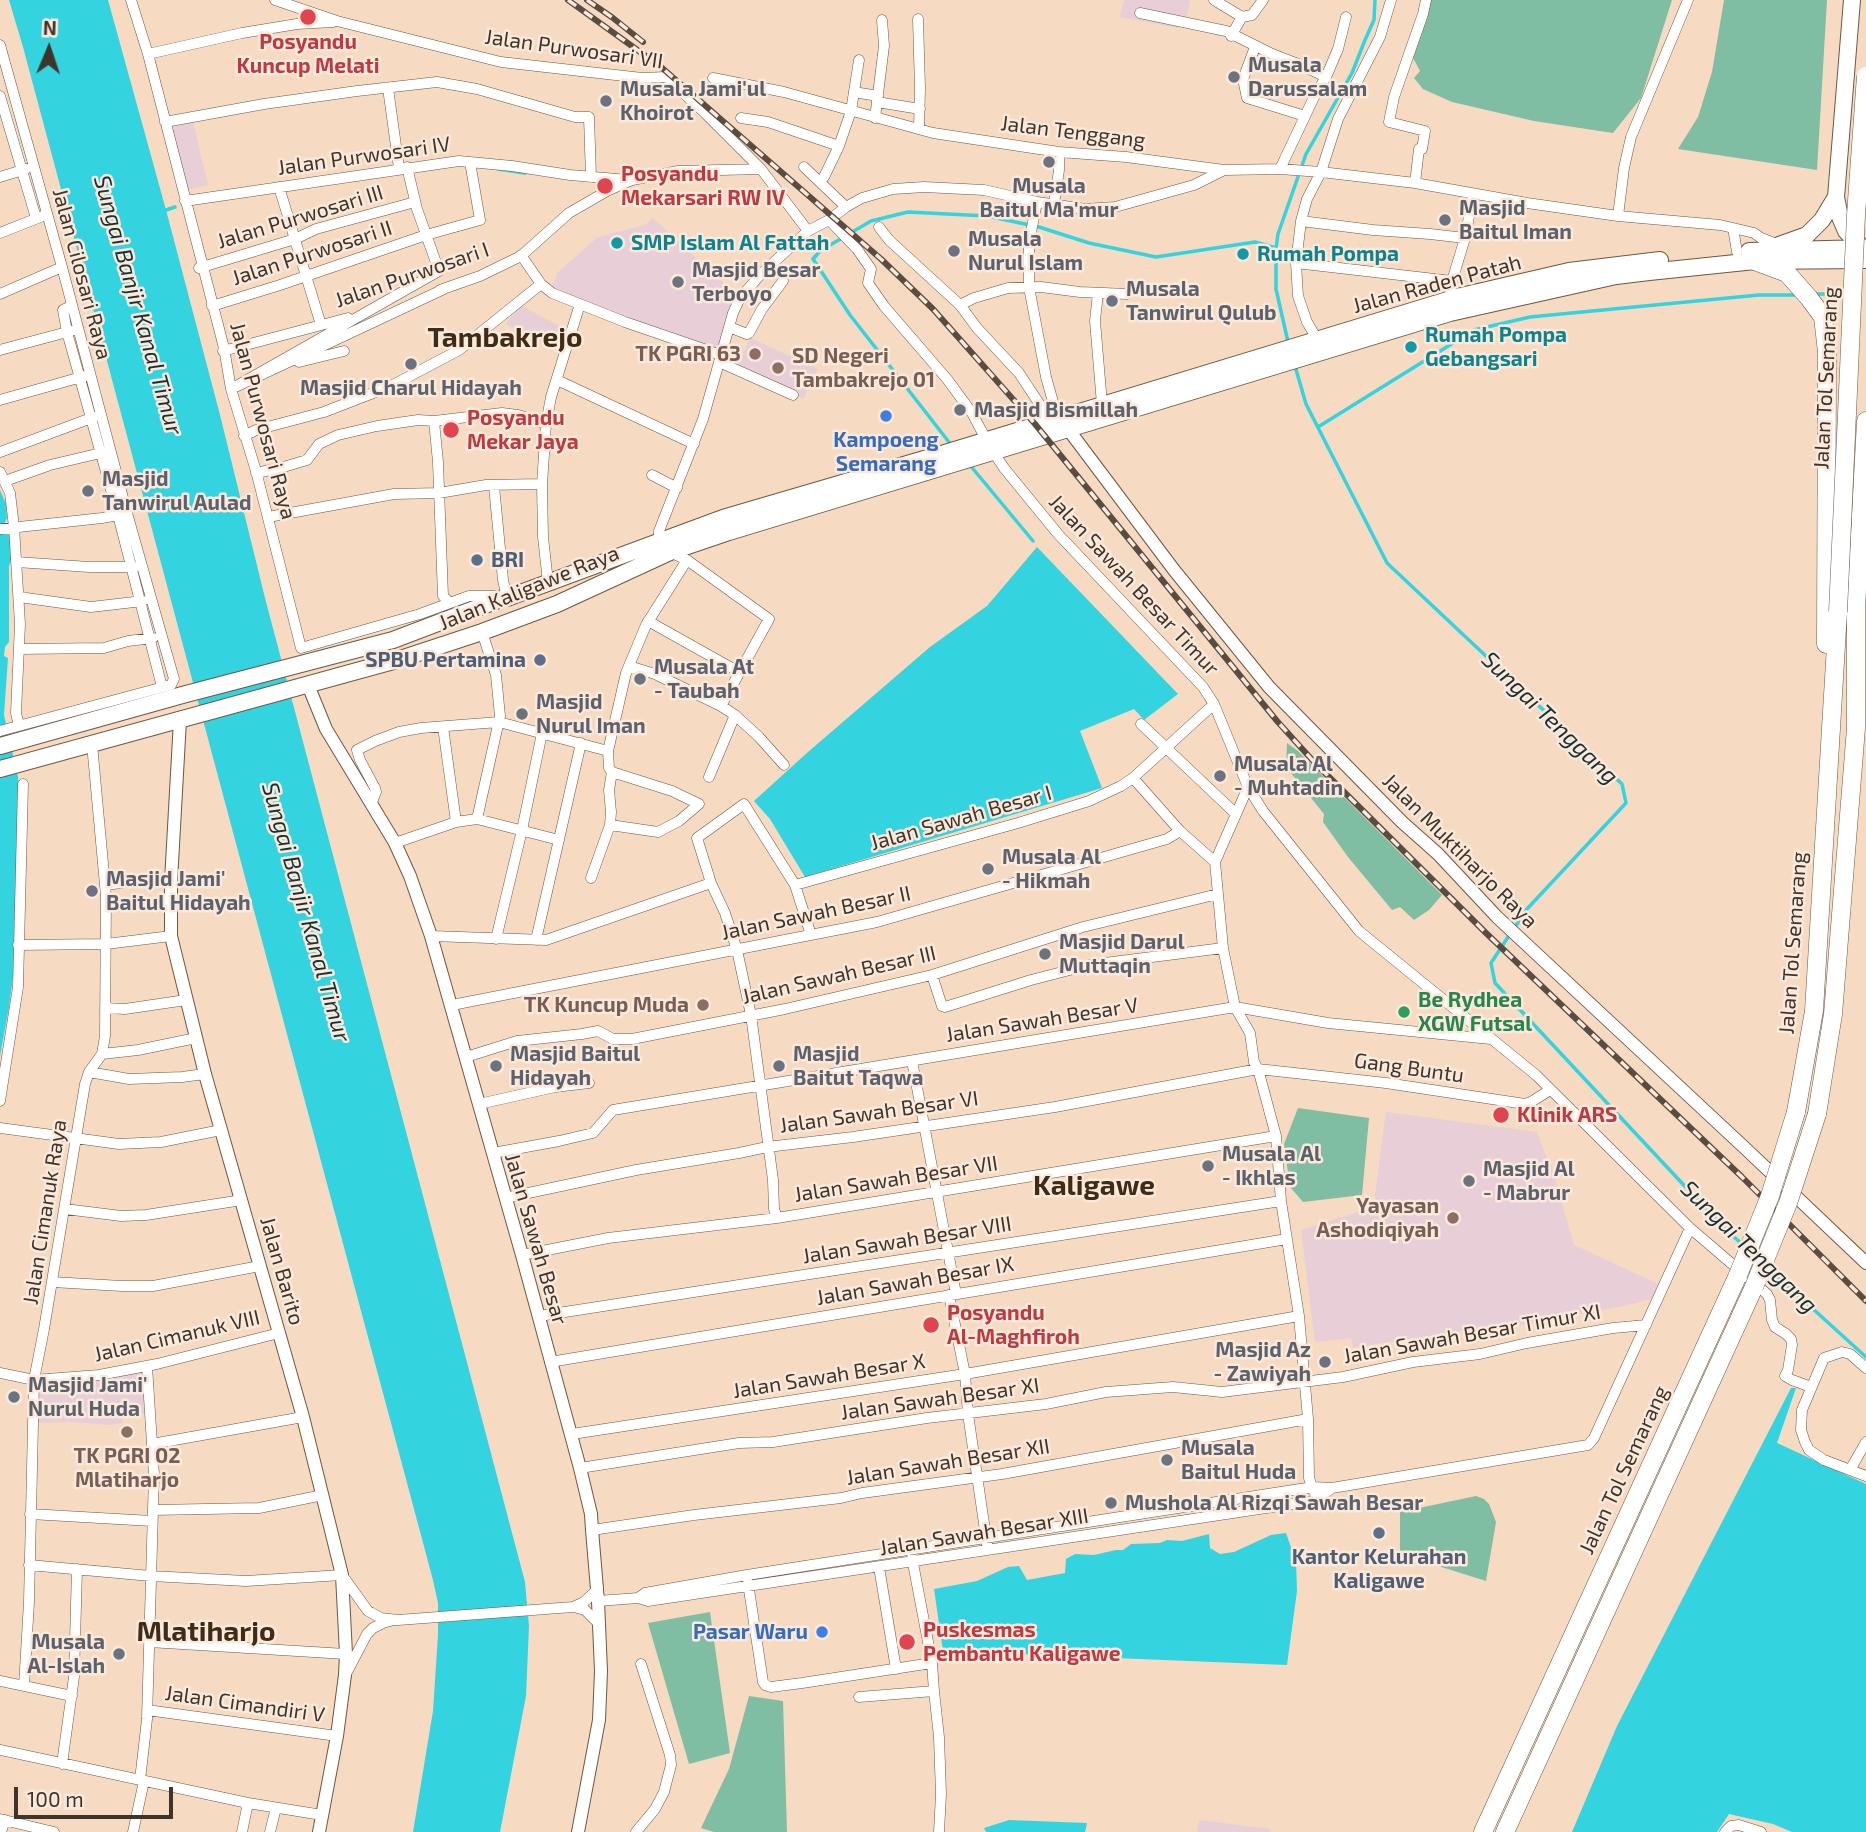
<!DOCTYPE html>
<style>
body{margin:0}
#map{position:relative;width:1866px;height:1832px;overflow:hidden;background:#f6dac1;font-family:"Exo 2",sans-serif}
canvas{display:block}
.north{position:absolute;left:14px;top:14px;width:70px;height:70px;-webkit-text-stroke:5px #fbe9db;paint-order:stroke;rotate:2deg;font-size:19px;font-weight:700;line-height:28px;text-align:center;color:#3f342a}
.north::after{content:'';display:block;margin:auto;width:24px;height:32px;background:#3f342a;clip-path:polygon(50% 0,100% 100%,50% 72%,0 100%)}
.scale{position:absolute;left:14px;top:1787px;width:159px;height:32px;box-sizing:border-box;border:4px solid #3f342a;border-top:0;padding-left:9px;font-size:21px;line-height:24px;white-space:nowrap;color:#3f342a;-webkit-text-stroke:5px #fbe9db;paint-order:stroke}
</style>
<div id="map">
<canvas width="1866" height="1832"></canvas>
<div class="north">N</div>
<div class="scale">100 m</div>
</div>
<script>
const c = document.querySelector('canvas').getContext('2d');
c.lineJoin = 'round';
function fillPath(path, color) { c.fillStyle = color; c.fill(path, 'evenodd'); }
const shape = rows => new Path2D(rows.map(r => 'M' + r).join(''));
function trace(path, color, width, dash) { c.strokeStyle = color; c.lineWidth = width; c.lineCap = dash ? 'butt' : 'round'; c.setLineDash(dash || []); c.stroke(path); }
function label(font, color, halo, rows, align = 'center') {
  c.font = font + ' "Exo 2",sans-serif'; c.lineWidth = 5; c.setLineDash([]); c.textBaseline = 'middle'; c.strokeStyle = halo; c.fillStyle = color; for (const [text, x, y, turn = 0] of rows) {
    c.save(); c.translate(x, y); c.rotate((+turn || 0) * Math.PI / 180); c.textAlign = isNaN(turn) ? turn : align; if (halo) c.strokeText(text, 0, 0); c.fillText(text, 0, 0); c.restore();
  }
}
fillPath(shape([
 [1124,0,1190,0,1185,26,1178,25,1177,28,1120,17],
 [193,122,208,185,181,191,166,128],
 [653,218,739,297,719,353,551,290,558,272,598,237,645,225],
 [520,305,569,331,560,352,506,324],
 [750,338,818,369,803,399,737,368],
 [1386,1112,1537,1132,1547,1159,1550,1161,1574,1245,1658,1284,1651,1299,1624,1306,1526,1324,1495,1328,1494,1326,1355,1347,1353,1347,1351,1338,1315,1342,1301,1230,1377,1206,1375,1195],
 [143,1371,147,1413,122,1415,122,1423,110,1425,72,1422,35,1423,36,1384,63,1383],
 [1199,1820,1271,1829,1270,1832,1197,1832]
]), '#e7ced7');
fillPath(shape([
 [1431,0,1672,0,1641,98,1613,133,1534,121,1452,102,1423,89,1414,78,1420,71,1412,56],
 [1724,0,1827,0,1817,170,1678,149,1698,117,1712,72],
 [1287,743,1298,751,1442,895,1429,910,1414,920,1400,907,1392,910,1348,857,1323,822,1324,814,1286,767],
 [1298,1108,1369,1118,1362,1195,1303,1202,1290,1187,1284,1144],
 [1476,1496,1484,1499,1489,1504,1496,1522,1486,1581,1400,1554,1400,1512],
 [710,1612,730,1753,689,1764,648,1623],
 [749,1696,783,1701,787,1832,714,1832,701,1828,729,1769]
]), '#7fbea2');
fillPath(shape([
 [9,0,108,0,166,210,220,415,265,598,525,1582,529,1626,526,1696,500,1832,413,1832,433,1711,438,1635,438,1603,433,1580,23,47],
 [0,490,6,504,7,518,4,524,4,530,10,534,12,558,9,566,9,642,5,647,4,656,8,658,4,715,18,777,18,939,9,1007,0,1056],
 [1037,547,1178,694,1144,720,1134,709,1080,731,1102,788,805,877,770,819,754,801,808,752,930,647,987,606],
 [1791,1388,1796,1388,1777,1443,1866,1484,1866,1832,1792,1832,1773,1824,1729,1814,1717,1832,1572,1832,1617,1726],
 [1286,1533,1296,1562,1297,1591,1287,1665,943,1651,934,1589,977,1581,1008,1567,1019,1566,1027,1580,1065,1573,1066,1559,1075,1554,1094,1555,1116,1550,1123,1550,1131,1544,1160,1543,1167,1540,1182,1541,1209,1534,1210,1548,1220,1554,1234,1552,1271,1535],
 [1009,1820,1087,1823,1085,1832,986,1832,984,1828]
]), '#33d3e0');
trace(shape([
 [498,169,525,173],
 [166,210,175,207],
 [1816,294,1846,294],
 [1288,342,1276,289,1276,248,1278,234,1306,154,1352,73,1365,40,1374,20,1375,0],
 [1295,366,1306,404,1387,563,1622,784,1626,803,1527,909,1515,927],
 [1318,427,1474,330,1530,317,1759,295,1797,295],
 [952,446,850,315,813,259,820,251,871,221,908,212,987,216,1039,227,1089,243,1156,257,1255,242,1276,248],
 [969,464,1033,541],
 [1510,934,1491,963,1495,983,1723,1227,1743,1245],
 [1769,1269,1866,1357]
]), '#33d3e0', 3.5);
const minor = shape([
 [131,0,148,54,224,348,231,389,256,471,301,648,420,614,469,596,498,596],
 [275,0,337,21,501,62,642,78,666,77,705,113,761,169,808,231],
 [1214,0,1242,17,1231,36],
 [1140,13,1226,31,1272,54,1303,66,1326,77],
 [1242,17,1252,15,1263,0],
 [918,19,920,88,919,129],
 [0,45,62,267,127,513,174,679,171,685,0,731],
 [1255,47,1243,79,1247,98,1305,116],
 [148,54,242,33,297,24,333,22],
 [713,78,784,92,933,133,1059,152,1126,157,1224,170],
 [388,88,399,168],
 [854,92,878,96],
 [0,96,36,218],
 [877,102,920,109],
 [741,118,768,122,839,146],
 [875,118,884,46,882,20],
 [165,122,264,104,357,91,437,82,477,89,575,117,589,117,591,177],
 [407,167,417,209,439,271,231,389,444,289],
 [804,167,846,207],
 [1280,169,1315,95,1326,77,1338,49,1346,17],
 [0,177,26,169],
 [824,177,839,146,851,111,859,60],
 [1415,183,1419,149,1422,149,1425,131,1389,122,1394,97,1423,14,1426,0],
 [279,187,321,325],
 [185,201,459,161,512,166,570,175,628,180],
 [1037,202,1029,242,1029,287,1046,377,1055,409,1059,417],
 [1054,204,1059,170,1059,152],
 [1618,216,1624,168,1631,137,1688,0],
 [1301,221,1373,230,1430,234,1465,238],
 [879,227,889,240,960,305,977,328,1019,373,1050,420],
 [1733,228,1754,233,1761,238,1779,245],
 [0,233,43,216],
 [521,255,541,284,552,293,625,322,721,355],
 [1296,263,1452,281],
 [201,266,199,268,295,239,316,229,415,202],
 [440,290,480,276,521,256,569,213,607,191,632,180,678,171,761,169],
 [1098,293,1095,321,1102,404],
 [0,294,62,267],
 [1449,303,1452,281,1465,238,1473,195],
 [212,304,212,306,280,285,426,235,480,220,470,162],
 [960,305,974,298,1008,288,1041,287,1080,292,1127,294],
 [71,306,63,310,67,332,118,515,162,687],
 [729,327,747,334,749,333,762,309,783,281],
 [1317,339,1307,322,1298,296,1296,263,1301,221,1307,199,1321,172,1338,119,1380,37,1391,0],
 [224,349,223,351,348,318],
 [0,350,71,331],
 [299,362,344,351],
 [719,362,793,395],
 [557,380,694,444],
 [0,400,85,376],
 [434,421,438,462,443,596,449,602],
 [244,436,256,430,324,412,391,386,459,350,541,284],
 [0,452,94,417],
 [256,471,256,473,280,468,307,460,319,444,338,435,377,426,418,420,434,421,502,413,518,415,546,424],
 [0,472,10,493,14,527,20,624,16,713,19,726],
 [652,475,677,488],
 [5,481,50,465,105,452],
 [494,486,503,580,507,598],
 [268,517,394,494,439,493,486,485,542,484],
 [0,529,102,518,123,514],
 [687,560,769,619,721,706],
 [17,562,89,567,135,567],
 [548,582,543,537,542,484,546,424,551,397,580,304],
 [19,597,91,607,143,601],
 [648,621,739,672],
 [19,649,104,648,128,641,153,638],
 [629,666,655,674,721,706,735,715,759,737,784,765],
 [1141,724,1236,814],
 [443,727,456,822],
 [709,777,735,715],
 [1133,778,1180,831,1215,862],
 [1248,787,1215,862,1223,948,1235,1007,1250,1033,1254,1062,1258,1069,1276,1136,1281,1201,1299,1316,1308,1419,1309,1478,1314,1492],
 [372,802,376,792,375,788,360,760,357,750,375,741,399,732,421,728,499,722,608,751],
 [477,819,500,716,496,675,482,632],
 [610,825,658,832,679,821,699,804,672,791,612,772,609,768,608,751,626,673,646,625,687,560,670,552,659,542,659,531,703,419,733,313,740,298,761,274,808,231,829,220,846,207,862,198,893,189,924,187,984,190,1037,202,1085,209,1115,207,1194,185,1224,170,1280,169,1321,172,1415,183,1527,203,1618,216,1720,225,1733,228,1737,252],
 [395,843,456,822,477,819,559,840],
 [591,878,610,825,611,812,609,790,612,772],
 [105,885,137,881,171,881],
 [795,885,1018,823,1089,801,1121,786,1133,778,1214,704],
 [431,936,546,940,711,883],
 [496,939,522,830,542,733],
 [536,940,581,743],
 [18,945,106,944,171,936],
 [932,975,942,1006,945,1007,1031,980,1089,965,1223,948],
 [452,1005,877,922,1167,839,1180,831],
 [105,1008,125,1009,186,1000],
 [102,1054,138,1050,196,1038],
 [466,1057,517,1041,582,1034,598,1031,613,1039,632,1039,785,1009,932,975,1083,927,1218,894],
 [912,1061,956,1294],
 [89,1072,129,1079,182,1077,205,1074],
 [0,1101,18,987,23,784],
 [479,1104,555,1087,589,1083],
 [0,1128,119,1144,161,1142,221,1130],
 [493,1153,559,1141,593,1133,613,1110,1235,1007,1328,1023,1491,1039],
 [505,1198,636,1170,739,1153,767,1147,853,1137,1055,1107,1258,1069,1386,1083,1525,1104,1531,1102,1550,1090],
 [65,1209,121,1216,146,1215,242,1200],
 [777,1218,774,1209,773,1180,751,1015,737,950,725,913,711,883,697,838,744,804,795,885,811,935],
 [1690,1228,1767,1294,1770,1300,1772,1320,1775,1327,1786,1334,1791,1339,1792,1345,1788,1370,1785,1376,1792,1380,1811,1387],
 [522,1255,608,1238,777,1218,1276,1136],
 [52,1282,122,1286,153,1286,260,1266],
 [949,1295,965,1374,968,1414,987,1544],
 [539,1316,1281,1201],
 [550,1362,1287,1239],
 [1866,1368,1850,1354,1842,1352,1824,1358,1802,1410,1801,1430,1805,1442,1809,1450,1824,1460,1866,1476],
 [0,1373,34,1380,99,1375,157,1364,279,1333],
 [572,1434,965,1374,1299,1316],
 [152,1444,303,1417],
 [580,1468,739,1443,773,1442,927,1418,1046,1404,1106,1392,1173,1387,1222,1392,1343,1377,1413,1362,1480,1354,1527,1343,1613,1328,1646,1325],
 [1850,1470,1866,1442],
 [153,1510,259,1508,323,1495],
 [30,1514,152,1521],
 [592,1530,694,1515,841,1498,862,1493,1002,1474,1308,1419],
 [912,1558,932,1663,934,1691,939,1737,941,1794,939,1832],
 [29,1565,151,1576,246,1581,342,1575,368,1611,381,1618,398,1620,573,1607,584,1602,598,1589],
 [879,1567,896,1669],
 [748,1583,763,1682,765,1685,771,1687,802,1683,932,1663],
 [638,1598,645,1593,747,1575,1313,1487,1332,1488,1588,1445,1594,1438,1690,1228,1536,1075,1359,931,1263,811,1248,787,1214,704,1203,687,1058,534,1004,468,990,447,972,413,947,379,884,306,868,283,871,269,857,249,829,220],
 [598,1601,638,1598,648,1601,1306,1502,1315,1501,1332,1488],
 [573,1607,585,1610,600,1625],
 [149,1642,346,1654],
 [346,1674,367,1634,373,1628,383,1623,390,1621],
 [0,1681,72,1696],
 [24,1686,29,1602,34,1380,44,1329,85,1084,89,1072,102,1054,105,1036,106,896,92,744],
 [859,1697,934,1691],
 [147,1710,337,1736],
 [0,1750,248,1803,322,1815],
 [62,1764,74,1677,77,1569],
 [140,1780,147,1719,154,1475,147,1366],
 [0,1819,54,1832],
 [1,1832,5,1820],
 [133,1832,144,1781],
 [242,1832,248,1803],
 [270,1832,276,1808],
 [636,1832,655,1809,664,1792,671,1765,670,1755,641,1664],
 [1725,1832,1731,1826,1739,1825,1761,1832]
]);
const tertiary = shape([
 [1068,429,1174,570,1269,687,1402,822,1438,854,1497,917,1747,1150,1866,1263],
 [308,685,326,729,395,843,410,876,431,936,522,1255,580,1468,591,1514,592,1530,598,1601,601,1671,599,1720,578,1832],
 [180,720,171,881,171,936,205,1074,303,1417,342,1575,346,1654,345,1675,337,1736,319,1832]
]);
const trunk = shape([
 [1852,0,1836,197,1840,217,1846,231,1861,247],
 [1779,245,1807,235,1822,220,1836,197],
 [1749,251,1866,248],
 [0,746,186,694,393,640,506,597,507,598,723,518,945,453,1461,296,1569,271,1660,260],
 [0,769,397,660,482,632,557,604,670,552,729,532,1450,313,1616,276,1649,272,1755,261,1866,260]
]);
const motorway = shape([
 [1755,261,1787,273,1809,298,1823,317,1827,352,1826,644],
 [1796,1112,1814,1011,1838,612],
 [1817,1114,1833,1014,1856,728,1856,609,1866,421],
 [1483,1832,1738,1275],
 [1505,1832,1754,1287]
]);
trace(minor, '#6f5742', 11);
trace(tertiary, '#6f5742', 14);
trace(trunk, '#6f5742', 18);
trace(motorway, '#6f5742', 19);
trace(minor, '#fff', 10);
trace(tertiary, '#fff', 12);
trace(trunk, '#fff', 16);
trace(motorway, '#fff', 18);
const rail = shape([
 [568,0,661,67,881,259,933,309,1035,424,1277,721,1315,763,1486,933,1742,1177,1866,1301],
 [587,0,613,18,643,42]
]);
trace(rail, '#594c40', 6);
trace(rail, '#fbe9db', 3.5, [10]);
const motorwayBridge = shape([
 [1838,612,1856,215,1866,76],
 [1738,1275,1770,1196,1796,1112],
 [1754,1287,1788,1203,1817,1114]
]);
trace(motorwayBridge, '#6f5742', 19, []);
trace(motorwayBridge, '#fff', 18);
for (const [x, y, r, color] of [
 [308,17,9,"#e0444e"],
 [1234,77,7,"#6b7280"],
 [606,101,7,"#6b7280"],
 [1049,162,7,"#6b7280"],
 [605,186,9,"#e0444e"],
 [1445,220,7,"#6b7280"],
 [617,243,7,"#0f9aa8"],
 [954,251,7,"#6b7280"],
 [1243,254,7,"#0f9aa8"],
 [678,282,7,"#6b7280"],
 [1112,301,7,"#6b7280"],
 [1411,347,7,"#0f9aa8"],
 [755,354,7,"#8d6e63"],
 [411,364,7,"#6b7280"],
 [778,368,7,"#8d6e63"],
 [960,410,7,"#6b7280"],
 [886,416,7,"#3f7fe0"],
 [451,430,9,"#e0444e"],
 [88,491,7,"#6b7280"],
 [477,560,7,"#5c6f8a"],
 [540,660,7,"#5c6f8a"],
 [640,679,7,"#6b7280"],
 [522,714,7,"#6b7280"],
 [1220,776,7,"#6b7280"],
 [988,869,7,"#6b7280"],
 [92,891,7,"#6b7280"],
 [1045,954,7,"#6b7280"],
 [703,1005,7,"#8d6e63"],
 [1404,1012,7,"#2e9e5b"],
 [496,1066,7,"#6b7280"],
 [779,1066,7,"#6b7280"],
 [1501,1115,9,"#e0444e"],
 [1208,1166,7,"#6b7280"],
 [1469,1181,7,"#6b7280"],
 [1453,1218,7,"#8d6e63"],
 [931,1325,9,"#e0444e"],
 [1325,1362,7,"#6b7280"],
 [14,1397,7,"#6b7280"],
 [127,1432,7,"#8d6e63"],
 [1167,1460,7,"#6b7280"],
 [1111,1503,7,"#6b7280"],
 [1379,1533,7,"#5c6f8a"],
 [822,1632,7,"#3f7fe0"],
 [907,1642,9,"#e0444e"],
 [119,1654,7,"#6b7280"]
]) { const dot = new Path2D(); dot.arc(x, y, r, 0, 2 * Math.PI); c.fillStyle = color; c.fill(dot); trace(dot, '#fbe9db', 2.5); }
label('bold 21px', '#be3a42', '#fbe9db', [
 ["Posyandu",308,42,"center"],
 ["Kuncup Melati",308,66,"center"],
 ["Posyandu",621,174],
 ["Mekarsari RW IV",621,198],
 ["Posyandu",467,418],
 ["Mekar Jaya",467,442],
 ["Klinik ARS",1517,1115],
 ["Posyandu",947,1313],
 ["Al-Maghfiroh",947,1337],
 ["Puskesmas",923,1630],
 ["Pembantu Kaligawe",923,1654]
], 'left');
label('21px', '#3f342a', '#fbe9db', [
 ["Jalan Purwosari VII",574,49,8],
 ["Jalan Tenggang",1073,132,7],
 ["Jalan Purwosari IV",364,156,-8],
 ["Jalan Purwosari III",300,217,-17],
 ["Jalan Purwosari II",312,253,-18],
 ["Jalan Cilosari Raya",82,274,75],
 ["Jalan Purwosari I",412,275,-19],
 ["Jalan Raden Patah",1437,284,-15],
 ["Jalan Tol Semarang",1826,378,-87],
 ["Jalan Purwosari Raya",263,421,75],
 ["Jalan Sawah Besar Timur",1134,585,47],
 ["Jalan Kaligawe Raya",529,588,-22],
 ["Jalan Sawah Besar I",961,818,-16],
 ["Jalan Muktiharjo Raya",1460,851,45],
 ["Jalan Sawah Besar II",816,913,-12],
 ["Jalan Tol Semarang",1793,943,-86],
 ["Jalan Sawah Besar III",839,975,-13],
 ["Jalan Sawah Besar V",1042,1020,-9],
 ["Gang Buntu",1409,1068,8],
 ["Jalan Sawah Besar VI",879,1112,-8],
 ["Jalan Sawah Besar VII",896,1179,-9],
 ["Jalan Cimanuk Raya",45,1212,-81],
 ["Jalan Sawah Besar",536,1239,74],
 ["Jalan Sawah Besar VIII",907,1240,-9],
 ["Jalan Barito",282,1271,74],
 ["Jalan Sawah Besar IX",915,1281,-10],
 ["Jalan Sawah Besar Timur XI",1472,1334,-10],
 ["Jalan Cimanuk VIII",177,1336,-13],
 ["Jalan Sawah Besar X",829,1376,-9],
 ["Jalan Sawah Besar XI",940,1399,-8],
 ["Jalan Sawah Besar XII",948,1462,-9],
 ["Jalan Tol Semarang",1624,1470,-65],
 ["Jalan Sawah Besar XIII",984,1532,-9],
 ["Jalan Cimandiri V",245,1704,8]
]);
label('bold 21px', '#5b616d', '#fbe9db', [
 ["Musala",1248,65],
 ["Darussalam",1248,89],
 ["Musala Jami'ul",620,89],
 ["Khoirot",620,113],
 ["Musala",1049,186,"center"],
 ["Baitul Ma'mur",1049,210,"center"],
 ["Masjid",1459,208],
 ["Baitul Iman",1459,232],
 ["Musala",968,239],
 ["Nurul Islam",968,263],
 ["Masjid Besar",692,270],
 ["Terboyo",692,294],
 ["Musala",1126,289],
 ["Tanwirul Qulub",1126,313],
 ["Masjid Charul Hidayah",411,388,"center"],
 ["Masjid Bismillah",974,410],
 ["Masjid",102,479],
 ["Tanwirul Aulad",102,503],
 ["Musala At",654,667],
 ["- Taubah",654,691],
 ["Masjid",536,702],
 ["Nurul Iman",536,726],
 ["Musala Al",1234,764],
 ["- Muhtadin",1234,788],
 ["Musala Al",1002,857],
 ["- Hikmah",1002,881],
 ["Masjid Jami'",106,879],
 ["Baitul Hidayah",106,903],
 ["Masjid Darul",1059,942],
 ["Muttaqin",1059,966],
 ["Masjid Baitul",510,1054],
 ["Hidayah",510,1078],
 ["Masjid",793,1054],
 ["Baitut Taqwa",793,1078],
 ["Musala Al",1222,1154],
 ["- Ikhlas",1222,1178],
 ["Masjid Al",1483,1169],
 ["- Mabrur",1483,1193],
 ["Masjid Az",1311,1350,"right"],
 ["- Zawiyah",1311,1374,"right"],
 ["Masjid Jami'",28,1385],
 ["Nurul Huda",28,1409],
 ["Musala",1181,1448],
 ["Baitul Huda",1181,1472],
 ["Mushola Al Rizqi Sawah Besar",1125,1503],
 ["Musala",105,1642,"right"],
 ["Al-Islah",105,1666,"right"]
], 'left');
label('bold 21px', '#0d838f', '#fbe9db', [
 ["SMP Islam Al Fattah",631,243],
 ["Rumah Pompa",1257,254],
 ["Rumah Pompa",1425,335],
 ["Gebangsari",1425,359]
], 'left');
label('bold 21px', '#785e54', '#fbe9db', [
 ["TK PGRI 63",741,354],
 ["SD Negeri",792,356,"left"],
 ["Tambakrejo 01",792,380,"left"],
 ["TK Kuncup Muda",689,1005],
 ["Yayasan",1439,1206],
 ["Ashodiqiyah",1439,1230],
 ["TK PGRI 02",127,1456,"center"],
 ["Mlatiharjo",127,1480,"center"]
], 'right');
label('bold 21px', '#366cbe', '#fbe9db', [
 ["Kampoeng",886,440],
 ["Semarang",886,464],
 ["Pasar Waru",808,1632,"right"]
]);
label('bold 21px', '#4e5e75', '#fbe9db', [
 ["BRI",491,560],
 ["SPBU Pertamina",526,660,"right"],
 ["Kantor Kelurahan",1379,1557,"center"],
 ["Kaligawe",1379,1581,"center"]
], 'left');
label('bold 21px', '#27864d', '#fbe9db', [
 ["Be Rydhea",1418,1000],
 ["XGW Futsal",1418,1024]
], 'left');
label('italic 23px', '#173033', '#fbe9db', [
 ["Sungai Banjir Kanal Timur",138,305,74],
 ["Sungai Tenggang",1550,718,44],
 ["Sungai Banjir Kanal Timur",306,912,74],
 ["Sungai Tenggang",1749,1247,44]
]);
label('bold 28px', '#402b16', '#fbe9db', [
 ["Tambakrejo",505,338],
 ["Kaligawe",1094,1186],
 ["Mlatiharjo",206,1632]
]);
</script>
